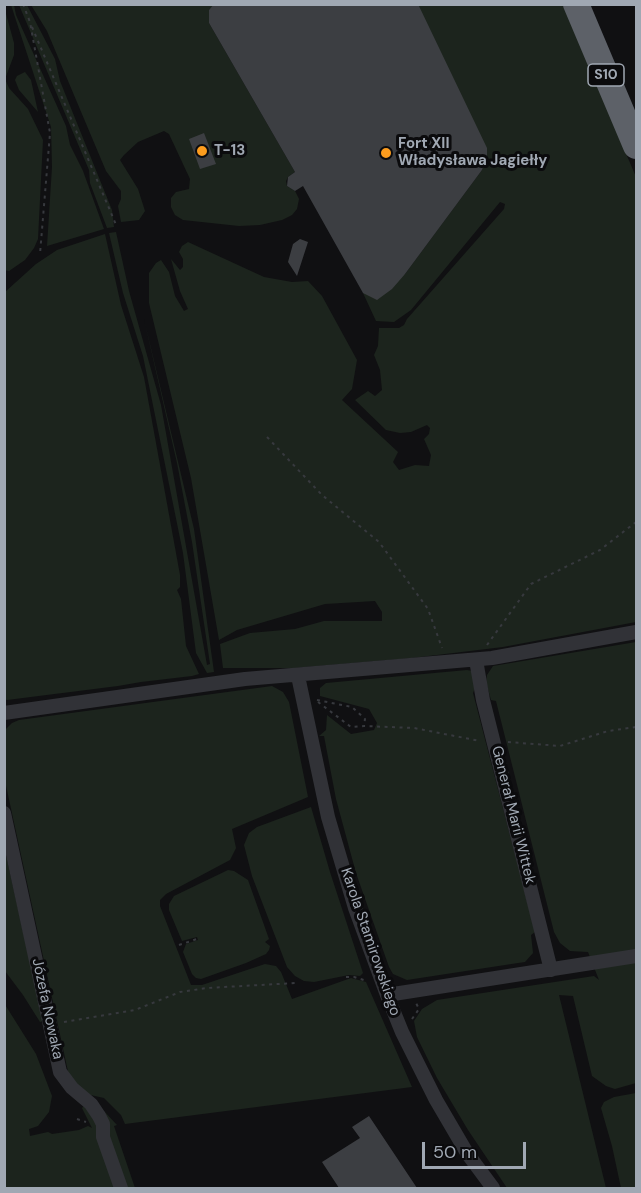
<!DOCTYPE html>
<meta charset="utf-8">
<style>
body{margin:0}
#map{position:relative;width:641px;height:1193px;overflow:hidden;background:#101012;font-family:"DM Sans",sans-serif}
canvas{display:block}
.frame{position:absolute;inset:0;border:6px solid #a0a8b3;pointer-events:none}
.scale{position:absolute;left:422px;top:1142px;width:104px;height:27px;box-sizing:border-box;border:3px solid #a0a8b3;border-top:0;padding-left:8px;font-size:18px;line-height:21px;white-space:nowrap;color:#a0a8b3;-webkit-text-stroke:4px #0b0b0d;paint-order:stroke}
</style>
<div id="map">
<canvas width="641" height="1193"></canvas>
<div class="frame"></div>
<div class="scale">50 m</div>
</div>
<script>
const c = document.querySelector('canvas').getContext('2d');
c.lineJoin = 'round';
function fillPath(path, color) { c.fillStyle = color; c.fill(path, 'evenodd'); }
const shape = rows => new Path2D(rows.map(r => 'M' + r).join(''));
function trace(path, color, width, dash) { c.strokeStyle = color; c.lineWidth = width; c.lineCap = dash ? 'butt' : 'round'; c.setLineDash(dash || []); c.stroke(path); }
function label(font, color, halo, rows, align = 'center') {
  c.font = font + ' "DM Sans",sans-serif'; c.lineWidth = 6; c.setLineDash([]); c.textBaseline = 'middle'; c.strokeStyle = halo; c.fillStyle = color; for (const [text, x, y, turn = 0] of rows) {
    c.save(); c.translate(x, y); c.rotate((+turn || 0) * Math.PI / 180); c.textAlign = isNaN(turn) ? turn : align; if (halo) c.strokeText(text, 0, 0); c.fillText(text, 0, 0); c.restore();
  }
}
fillPath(shape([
 [11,5,14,5,16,15,66,126,70,145,83,171,104,229,47,246,52,167,51,127],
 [19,5,27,5,55,59,60,81,112,210,114,227,107,228,90,183,89,170],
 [31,5,214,5,209,10,209,23,295,172,288,177,286,181,287,186,295,191,299,199,297,209,292,215,282,220,260,225,239,226,183,220,175,215,171,207,171,198,176,192,189,189,190,179,169,134,164,131,138,142,124,155,120,160,138,189,145,211,139,220,121,222,118,206,121,199,121,191,106,171,47,31],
 [418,5,563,5,636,177,636,622,503,647,412,658,294,668,223,668,220,644,250,633,295,629,324,621,382,621,382,612,375,601,325,604,237,630,219,640,191,478,149,303,149,273,156,263,161,260,169,272,175,296,184,311,188,309,180,291,171,259,180,270,183,267,183,259,179,252,182,246,188,242,264,277,292,282,308,281,322,296,357,360,352,389,342,400,398,452,393,462,399,470,415,465,429,466,431,455,424,439,429,434,430,428,427,425,411,432,400,433,386,430,355,400,368,391,375,396,382,390,380,370,374,355,378,346,379,328,399,328,404,325,407,319,504,209,505,204,500,202,411,310,394,322,376,321,363,293,405,274,482,170,487,158],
 [5,10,14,43,14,55,5,79,9,88,28,109,43,140,38,239,34,248,25,260,9,271,4,270],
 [25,72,31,80,38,112,19,90,15,80,17,76],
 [116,232,129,291,161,405,207,665,210,664,192,542,177,463,144,319,194,529,214,672,207,673,196,653,183,553,143,356,123,293,109,233],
 [105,234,121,305,144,377,180,575,180,587,177,590,181,599,186,646,199,674,192,676,141,682,118,686,7,700,4,699,5,292,36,264,57,250],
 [636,642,636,1083,615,1089,606,1086,592,1076,573,996,559,995,606,1188,507,1188,468,1130,437,1078,417,1037,414,1021,422,1009,437,1000,594,976,599,980,588,952,570,951,560,943,554,932,496,701,491,700,486,682,487,675,493,666],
 [467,670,472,671,476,685,473,693,535,932,531,935,533,953,525,962,518,963,407,980,393,974,389,967,356,873,336,799,324,736,319,736,326,730,327,715,351,734,374,730,377,723,369,709,320,696,320,688,326,683],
 [272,686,283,692,289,702,308,797,232,829,236,848,230,860,166,894,160,900,160,906,191,985,202,985,265,964,276,966,281,972,292,999,351,978,366,982,412,1087,125,1124,121,1115,104,1098,86,1094,69,1076,5,781,4,731,12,723,19,720],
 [311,807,330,872,363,973,360,976,349,975,314,982,304,981,295,976,287,967,252,876,244,845,249,833,257,827],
 [4,846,43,1021,40,1022,23,995,5,971],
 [228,870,234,871,248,880,269,939,265,942,270,946,269,950,266,954,246,963,201,979,196,978,192,974,183,952,186,944,198,940,197,937,182,941,169,910,169,904,174,896],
 [4,1003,36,1054,52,1096,49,1112,38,1126,29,1129,30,1136,48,1132,52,1134,79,1130,88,1126,92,1128,82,1108,84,1106,102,1109,117,1125,114,1126,135,1188,5,1188],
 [636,1093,636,1188,621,1188,612,1146,601,1108,604,1102,614,1097]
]), '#1c241d');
fillPath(shape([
 [214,4,418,4,487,148,487,158,482,170,405,274,392,289,377,300,363,293,303,186,295,191,287,186,288,177,295,172,209,23,209,10],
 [204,133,216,164,200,169,189,139],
 [300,239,308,242,297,276,288,262,293,244],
 [369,1116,417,1188,339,1188,322,1162,360,1138,352,1127]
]), '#3c3e42');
trace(shape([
 [23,4,30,22,50,133,40,254],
 [32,27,117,227],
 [267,437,322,495,379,542,428,609,442,648],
 [487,645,531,584,600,550,636,522],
 [317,700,352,707,365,719,364,726],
 [318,702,351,727,364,726,414,728,480,741],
 [508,742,560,746,608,731,636,727],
 [179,945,197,939],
 [346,977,354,977,367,981],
 [412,1019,419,1009,416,1003],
 [64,1022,135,1010,180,992,207,988,296,983],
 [77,1119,86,1122]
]), '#37393e', 2, [3, 4.5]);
trace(shape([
 [476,660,483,700,551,970],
 [298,676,328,817,355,908,387,995,402,1032,436,1100,467,1153,493,1188],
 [4,713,245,679,492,658,636,632],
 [4,813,60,1072,72,1088,91,1104,99,1116,103,1124,103,1137,121,1188],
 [387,995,636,956]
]), '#313237', 14);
trace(shape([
 [576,4,636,146]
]), '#5d6168', 26);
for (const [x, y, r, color] of [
 [202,151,6,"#fc9c1e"],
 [386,153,6,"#fc9c1e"]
]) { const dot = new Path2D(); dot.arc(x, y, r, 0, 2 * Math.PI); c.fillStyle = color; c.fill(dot); trace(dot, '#0b0b0d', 2); }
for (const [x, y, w] of [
 [606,75,36]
]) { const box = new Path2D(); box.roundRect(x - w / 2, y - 11, w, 22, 4.5); c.fillStyle = '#0b0b0d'; c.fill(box); trace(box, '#a0a8b3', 1.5); }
label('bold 14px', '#a0a8b3', null, [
 ["S10",606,75]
]);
label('bold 15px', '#a0a8b3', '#0b0b0d', [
 ["Fort XII",398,144],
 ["Władysława Jagiełły",398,161],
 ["T-13",214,151]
], 'left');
label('15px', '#a0a8b3', '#0b0b0d', [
 ["Generał Marii Wittek",513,815,76],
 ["Karola Stamirowskiego",370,942,71],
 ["Józefa Nowaka",47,1009,78]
]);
</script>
